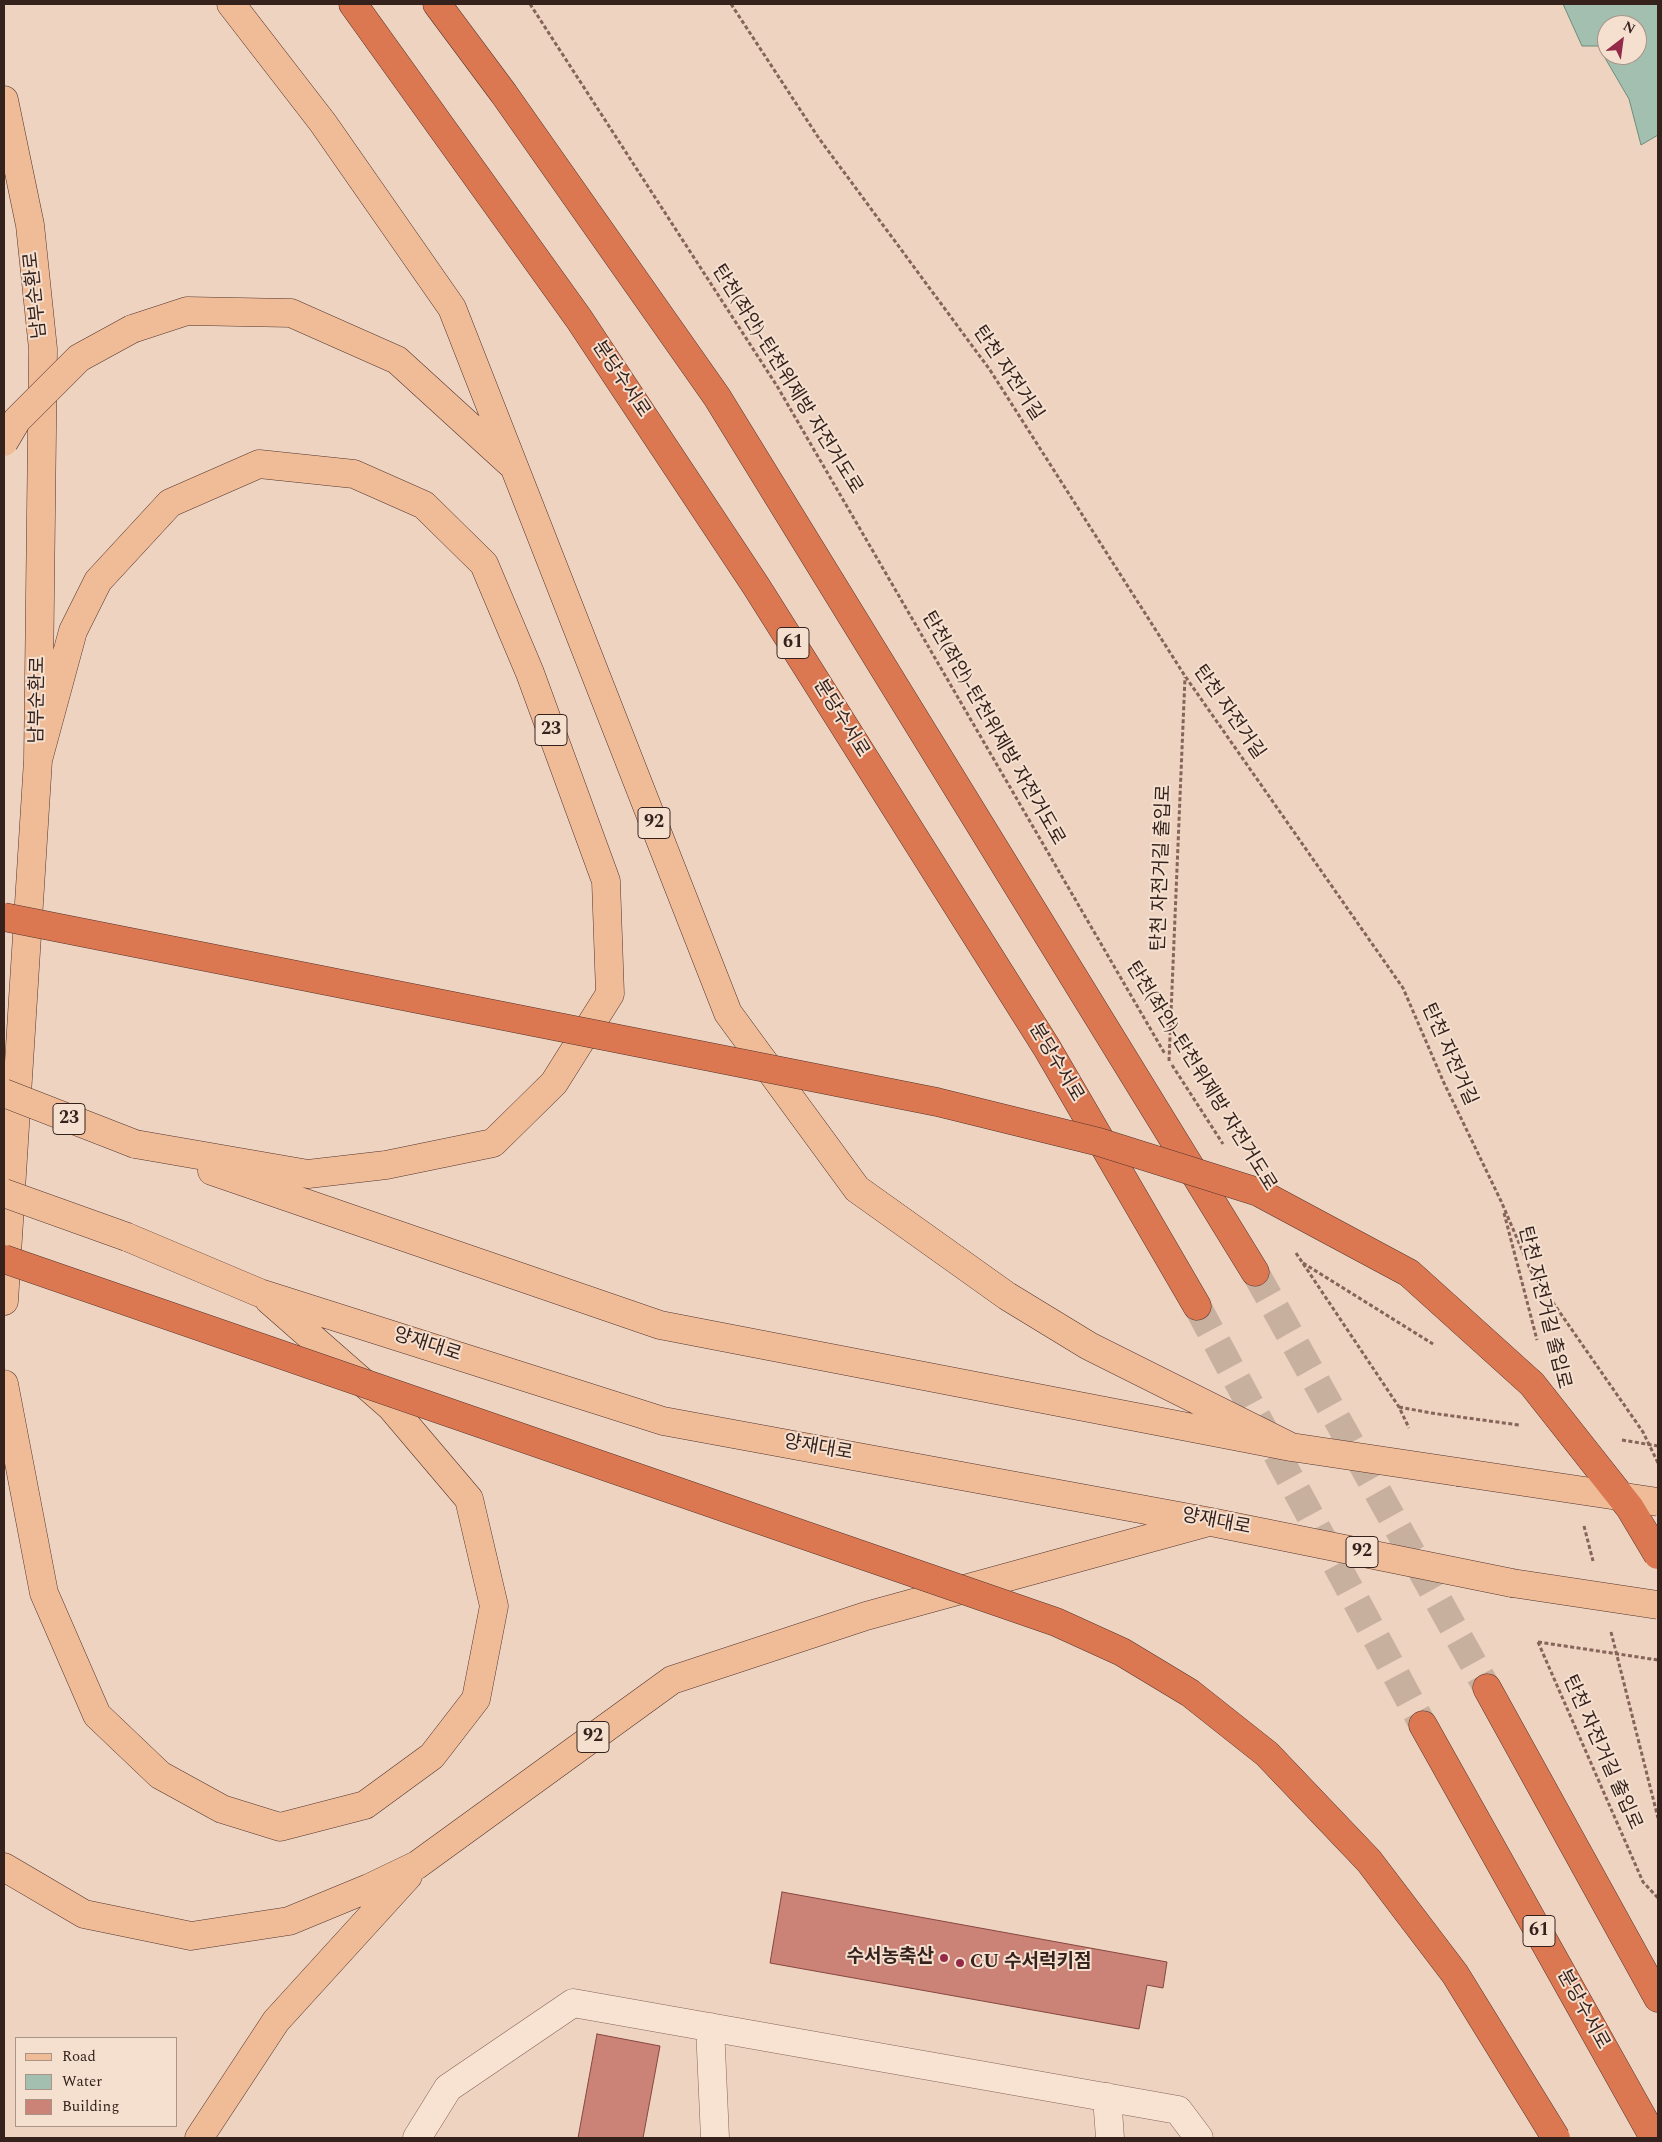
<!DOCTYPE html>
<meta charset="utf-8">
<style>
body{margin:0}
#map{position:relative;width:1662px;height:2142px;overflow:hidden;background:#edd3c0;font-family:Spectral,serif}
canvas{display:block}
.frame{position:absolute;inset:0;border:5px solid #36221d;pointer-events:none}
.legend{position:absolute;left:15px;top:2037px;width:162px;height:90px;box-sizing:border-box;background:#f5e0d0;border:1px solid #a99488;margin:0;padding:6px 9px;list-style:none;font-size:15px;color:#36221d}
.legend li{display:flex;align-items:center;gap:10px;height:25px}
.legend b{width:25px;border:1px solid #a99488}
.north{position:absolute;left:1597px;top:15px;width:50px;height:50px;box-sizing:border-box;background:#f5e0d0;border:1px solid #a99488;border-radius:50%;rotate:30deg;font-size:14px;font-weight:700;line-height:20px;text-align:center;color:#36221d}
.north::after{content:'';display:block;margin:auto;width:18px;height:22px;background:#942a48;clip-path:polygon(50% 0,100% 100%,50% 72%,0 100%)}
</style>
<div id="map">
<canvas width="1662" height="2142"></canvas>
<div class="frame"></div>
<ul class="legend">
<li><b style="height:6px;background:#f0bc98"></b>Road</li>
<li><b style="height:14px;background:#a3bfaf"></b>Water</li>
<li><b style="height:14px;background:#cb8277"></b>Building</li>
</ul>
<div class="north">N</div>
</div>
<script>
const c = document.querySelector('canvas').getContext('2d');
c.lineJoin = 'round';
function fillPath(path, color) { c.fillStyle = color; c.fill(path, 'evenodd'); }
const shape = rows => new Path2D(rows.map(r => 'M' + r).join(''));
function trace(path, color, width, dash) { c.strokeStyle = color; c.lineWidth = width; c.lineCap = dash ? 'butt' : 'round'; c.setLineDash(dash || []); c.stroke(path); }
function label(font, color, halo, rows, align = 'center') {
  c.font = font + ' Spectral,"Noto Sans KR",serif'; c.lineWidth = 4; c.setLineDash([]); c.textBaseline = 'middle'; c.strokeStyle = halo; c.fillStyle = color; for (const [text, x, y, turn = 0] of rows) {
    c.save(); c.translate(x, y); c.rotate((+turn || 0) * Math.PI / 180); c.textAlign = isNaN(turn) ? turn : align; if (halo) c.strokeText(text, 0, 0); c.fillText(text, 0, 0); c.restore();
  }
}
const water = shape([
 [1563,4,1658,4,1658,135,1641,145,1629,99,1598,46,1582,46,1563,4],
 [1607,25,1637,25,1637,55,1607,55,1607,25]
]);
fillPath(water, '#a3bfaf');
trace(water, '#6b8d7b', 1);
const building = shape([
 [782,1892,1167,1962,1163,1988,1147,1985,1139,2029,770,1963,782,1892],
 [597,2034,660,2046,643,2138,578,2138,597,2034]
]);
fillPath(building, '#cb8277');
trace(building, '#85473f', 1);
trace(shape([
 [1255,1272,1487,1688],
 [1197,1306,1423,1725]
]), '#c8b09f', 28, [28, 14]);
const minor = shape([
 [710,2027,715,2138],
 [1107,2097,1110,2138],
 [417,2138,448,2088,573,2003,1178,2110,1199,2138]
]);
const major = shape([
 [231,4,323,123,452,308,728,1013,857,1189,1007,1296,1089,1346,1291,1447],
 [4,100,30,225,43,349,38,760,4,1301],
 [132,329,187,311,291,313,397,360,511,464],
 [38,760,73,631,98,581,170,503,259,464,354,474,424,505,484,564,530,673,606,881,610,994,554,1083,493,1143,386,1165,308,1174,135,1144],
 [212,1171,660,1325,1291,1447,1458,1472],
 [127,1237,260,1293,663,1421,1211,1522,1512,1583],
 [4,1384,44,1593,97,1715,160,1775,222,1809,280,1827,365,1805,432,1756,476,1699,494,1606,469,1499,391,1407,269,1300],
 [4,1867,84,1914,191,1936,289,1921,369,1888,417,1865,672,1680,866,1616,1205,1523],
 [199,2138,276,2021,408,1876]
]);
const highway = shape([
 [353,4,579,319,756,586,1047,1048,1197,1306],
 [437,4,504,94,717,397,1255,1272],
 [1487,1688,1658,1998],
 [1423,1725,1654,2138]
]);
trace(minor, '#866459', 29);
trace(major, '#53342d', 29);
trace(highway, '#53342d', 29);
trace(shape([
 [530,4,777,386,1165,1054],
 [731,4,818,137,990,370,1185,676,1403,988,1444,1083,1501,1201,1531,1271,1643,1432,1658,1463],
 [1169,1061,1185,677],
 [1172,1065,1223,1144],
 [1504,1213,1537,1340],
 [1296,1253,1399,1407,1409,1428],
 [1303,1263,1433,1344],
 [1399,1407,1431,1413],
 [1584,1526,1593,1561],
 [1611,1632,1658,1818],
 [1538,1642,1643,1882,1658,1898]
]), '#866459', 3, [4, 2.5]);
trace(minor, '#f8e3d3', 28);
trace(major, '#f0bc98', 28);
trace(highway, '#dc7851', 28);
const majorBridge = shape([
 [4,442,17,420,79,358,132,329],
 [4,1093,135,1144],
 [4,1193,127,1237],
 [1458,1472,1658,1502],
 [1512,1583,1658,1605]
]);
const highwayBridge = shape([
 [4,917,937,1102,1099,1142,1258,1192,1409,1273,1532,1384,1630,1508,1658,1555],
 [4,1259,1056,1622,1122,1652,1190,1693,1267,1754,1369,1861,1455,1974,1556,2138]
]);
trace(majorBridge, '#53342d', 29, []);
trace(highwayBridge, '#53342d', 29, []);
trace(shape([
 [1431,1413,1519,1425],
 [1622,1440,1658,1446],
 [1538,1642,1658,1660]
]), '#866459', 3, [4, 2.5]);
trace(majorBridge, '#f0bc98', 28);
trace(highwayBridge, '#dc7851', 28);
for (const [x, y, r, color] of [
 [944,1958,5,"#942a48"],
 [960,1963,5,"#942a48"]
]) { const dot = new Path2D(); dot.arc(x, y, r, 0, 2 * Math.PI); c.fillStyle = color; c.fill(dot); trace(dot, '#f5e0d0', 2); }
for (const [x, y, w] of [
 [793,643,32],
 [551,730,32],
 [654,823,32],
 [69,1119,32],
 [1362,1552,32],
 [593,1737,32],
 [1539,1931,32]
]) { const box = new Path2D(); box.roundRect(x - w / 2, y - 15.5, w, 31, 4); c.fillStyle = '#f5e0d0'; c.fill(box); trace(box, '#36221d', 1); }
label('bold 18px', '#36221d', null, [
 ["61",793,643],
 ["23",551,730],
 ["92",654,823],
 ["23",69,1119],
 ["92",1362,1552],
 ["92",593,1737],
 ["61",1539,1931]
]);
label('19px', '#36221d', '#f5e0d0', [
 ["남부순환로",37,295,-96],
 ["탄천 자전거길",1007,374,56],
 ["분당수서로",620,380,56],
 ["탄천(좌안)-탄천위제방 자전거도로",786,380,58],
 ["남부순환로",39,700,-89],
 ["탄천 자전거길",1228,713,55],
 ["분당수서로",840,719,58],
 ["탄천(좌안)-탄천위제방 자전거도로",992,729,60],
 ["탄천 자전거길 출입로",1163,868,-88],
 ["탄천 자전거길",1448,1055,66],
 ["분당수서로",1055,1063,59],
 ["탄천(좌안)-탄천위제방 자전거도로",1200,1077,58],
 ["탄천 자전거길 출입로",1543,1308,76],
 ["양재대로",427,1346,18],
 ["양재대로",818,1449,10],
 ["양재대로",1216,1523,11],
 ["탄천 자전거길 출입로",1601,1753,66],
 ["분당수서로",1582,2010,61]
]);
label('bold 19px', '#36221d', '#f5e0d0', [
 ["수서농축산",934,1958],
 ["CU 수서럭키점",970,1963,"left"]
], 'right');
</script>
